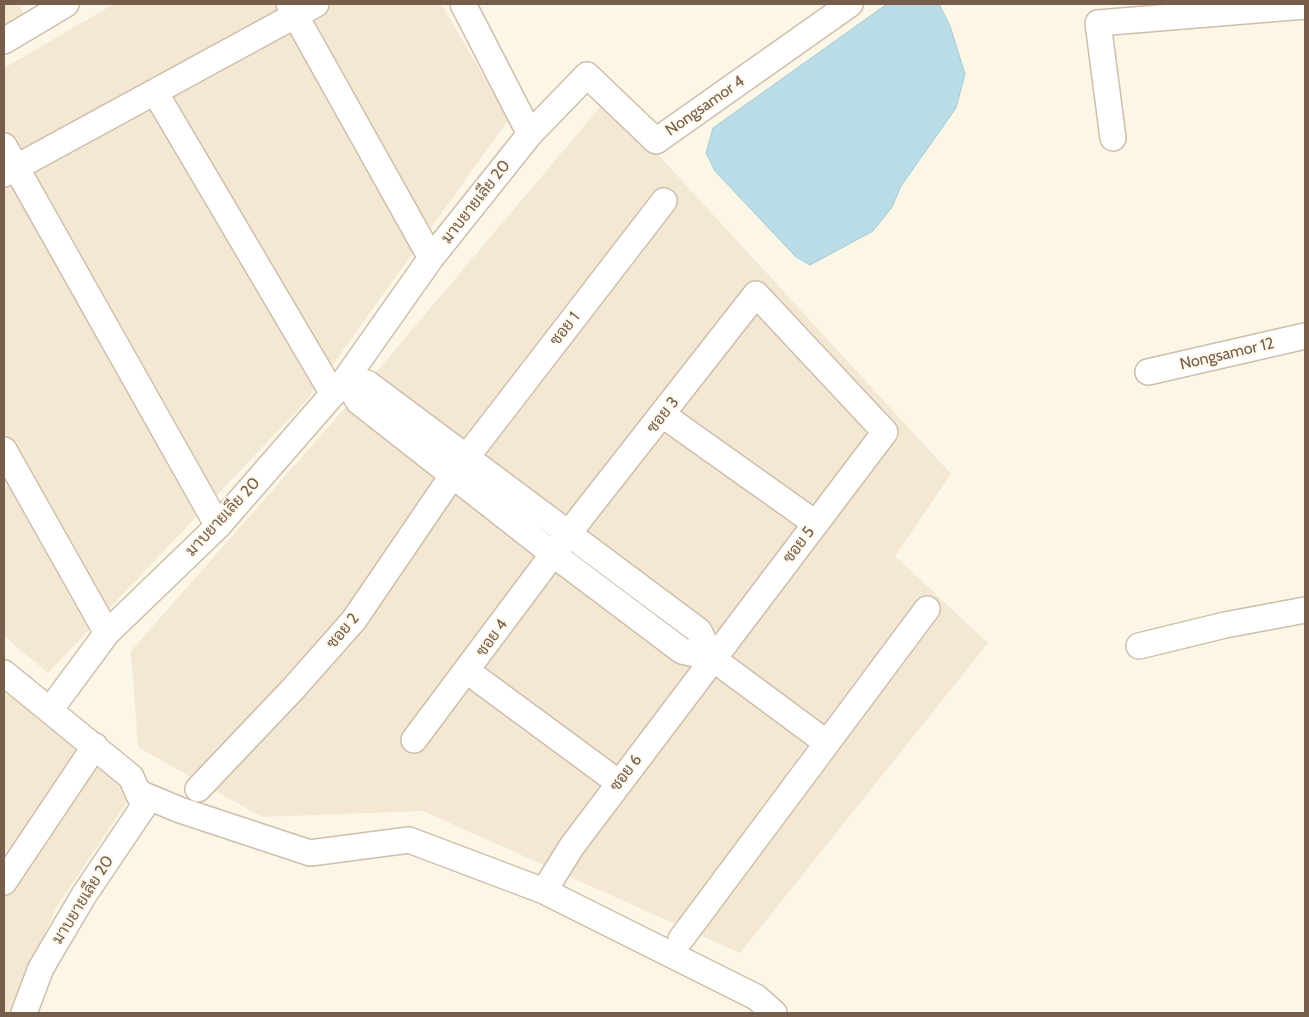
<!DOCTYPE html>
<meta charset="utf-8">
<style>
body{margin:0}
#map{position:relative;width:1309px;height:1017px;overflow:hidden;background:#fcf6e6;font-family:Cabin,sans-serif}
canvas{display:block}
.frame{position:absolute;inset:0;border:5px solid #765e4a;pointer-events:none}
</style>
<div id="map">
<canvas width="1309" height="1017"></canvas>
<div class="frame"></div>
</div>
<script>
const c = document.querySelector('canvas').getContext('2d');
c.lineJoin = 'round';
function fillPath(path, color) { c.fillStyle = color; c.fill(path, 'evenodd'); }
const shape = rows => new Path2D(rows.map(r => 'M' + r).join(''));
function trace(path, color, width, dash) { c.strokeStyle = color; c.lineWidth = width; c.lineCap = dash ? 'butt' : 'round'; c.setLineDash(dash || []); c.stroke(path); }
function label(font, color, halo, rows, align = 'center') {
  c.font = font + ' Cabin,Sarabun,sans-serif'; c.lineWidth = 4; c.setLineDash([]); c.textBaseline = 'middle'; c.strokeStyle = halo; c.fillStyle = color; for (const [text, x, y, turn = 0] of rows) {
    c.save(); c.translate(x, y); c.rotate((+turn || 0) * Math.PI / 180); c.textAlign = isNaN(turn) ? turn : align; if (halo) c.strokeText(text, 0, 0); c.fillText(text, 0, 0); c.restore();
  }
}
fillPath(shape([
 [4,4,18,4,24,15,4,29],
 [114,4,441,4,509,119,308,399,48,673,4,636,4,68],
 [607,99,951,474,895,556,988,643,740,953,423,811,262,817,138,747,131,651,367,383],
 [4,684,133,793,56,908,11,1013,4,1013]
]), '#f4e8d4');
const water = shape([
 [887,4,939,4,950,26,965,74,956,108,901,186,892,207,873,231,810,265,796,257,715,171,706,153,713,128,887,4]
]);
fillPath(water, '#badce6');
trace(water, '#a0cbd8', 1);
const minor = shape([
 [289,4,431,258],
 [463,4,530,134],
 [4,41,66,4],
 [155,92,333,394],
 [1113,138,1098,23,1305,6],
 [4,146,218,526],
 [4,174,316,4],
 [1148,372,1305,336],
 [345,380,359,402,553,554,682,651,712,658,827,743],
 [345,380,367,383,699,631,712,658],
 [663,415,815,523],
 [4,450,107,633],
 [1139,646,1225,625,1305,610],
 [467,671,619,783],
 [4,673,131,777,144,806,84,895,41,968,24,1013],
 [50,710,107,633,218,526,345,380,431,258,530,134,587,75,656,141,850,4],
 [414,740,568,534,756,294,885,432,572,846,544,891],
 [198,789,293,689,354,620,452,476,664,201],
 [139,793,180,810,310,853,409,840,544,891,756,997,774,1013],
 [4,882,95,746],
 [681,939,927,609]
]);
trace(minor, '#cebeac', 28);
trace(minor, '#fff', 25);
label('16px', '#765e4a', '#fff9ed', [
 ["Nongsamor 4",705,106,-35],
 ["มาบยายเลีย 20",476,202,-52],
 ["ซอย 1",565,329,-52],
 ["Nongsamor 12",1227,354,-13],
 ["ซอย 3",663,415,-52],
 ["มาบยายเลีย 20",223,517,-47],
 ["ซอย 5",799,545,-53],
 ["ซอย 2",343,631,-50],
 ["ซอย 4",492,638,-54],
 ["ซอย 6",626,773,-53],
 ["มาบยายเลีย 20",83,900,-58]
]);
</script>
